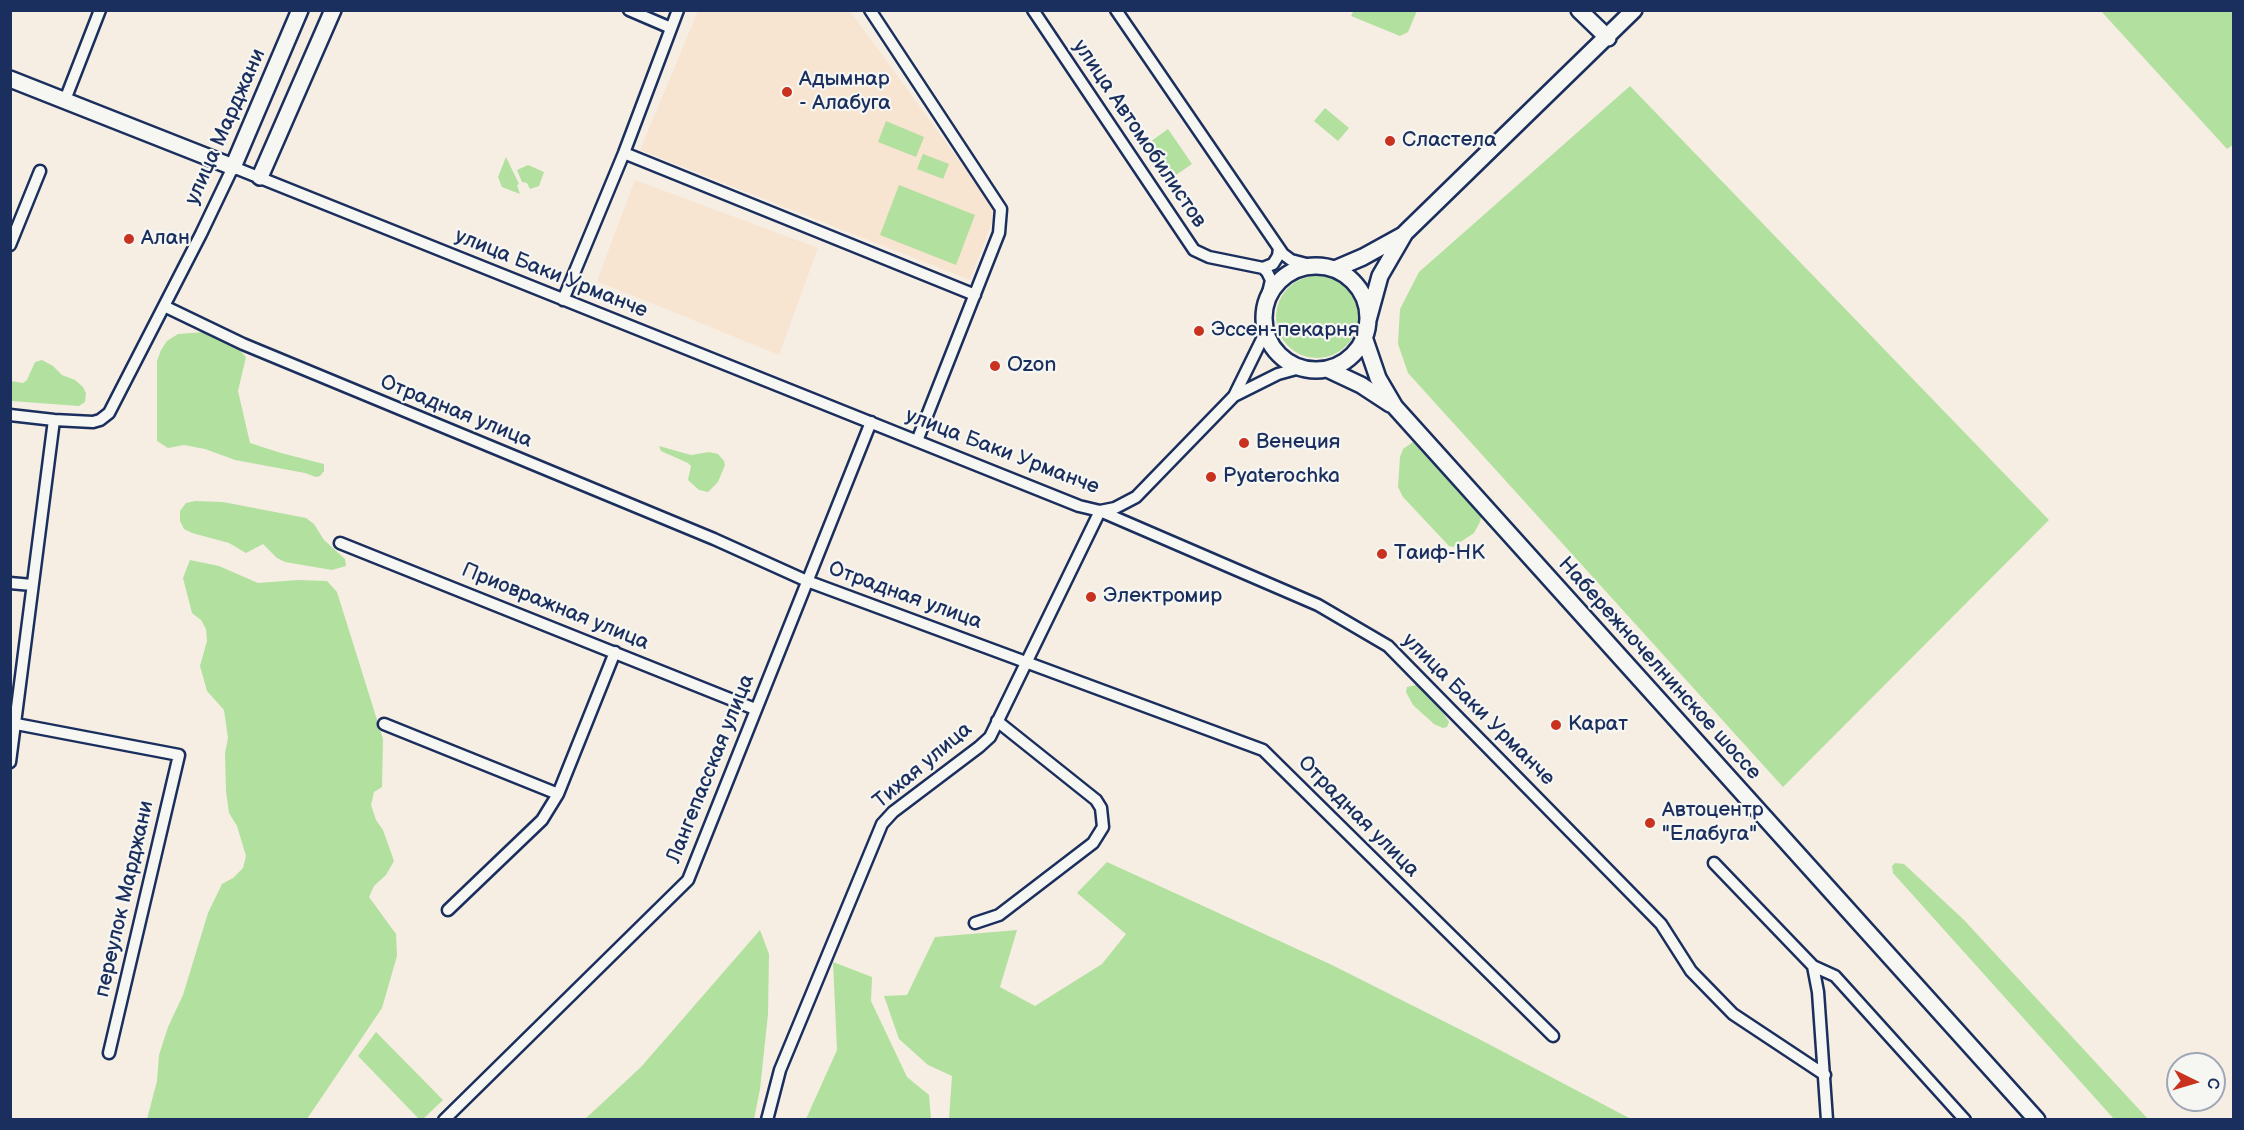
<!DOCTYPE html>
<meta charset="utf-8">
<style>
body{margin:0}
#map{position:relative;width:2244px;height:1130px;overflow:hidden;background:#f6eee3;font-family:"Balsamiq Sans",sans-serif}
canvas{display:block}
.frame{position:absolute;inset:0;border:12px solid #1b2f5e;pointer-events:none}
.north{position:absolute;left:2166px;top:1052px;width:60px;height:60px;box-sizing:border-box;background:#f6f6f2;border:2px solid #9ea6b7;border-radius:50%;rotate:95deg;font-size:16px;font-weight:700;line-height:24px;text-align:center;color:#1b2f5e}
.north::after{content:'';display:block;margin:auto;width:21px;height:27px;background:#c8321e;clip-path:polygon(50% 0,100% 100%,50% 72%,0 100%)}
</style>
<div id="map">
<canvas width="2244" height="1130"></canvas>
<div class="frame"></div>
<div class="north">С</div>
</div>
<script>
const c = document.querySelector('canvas').getContext('2d');
c.lineJoin = 'round';
function fillPath(path, color) { c.fillStyle = color; c.fill(path, 'evenodd'); }
const shape = rows => new Path2D(rows.map(r => 'M' + r).join(''));
function trace(path, color, width, dash) { c.strokeStyle = color; c.lineWidth = width; c.lineCap = dash ? 'butt' : 'round'; c.setLineDash(dash || []); c.stroke(path); }
function label(font, color, halo, rows, align = 'center') {
  c.font = font + ' "Balsamiq Sans",sans-serif'; c.lineWidth = 4.5; c.setLineDash([]); c.textBaseline = 'middle'; c.strokeStyle = halo; c.fillStyle = color; for (const [text, x, y, turn = 0] of rows) {
    c.save(); c.translate(x, y); c.rotate((+turn || 0) * Math.PI / 180); c.textAlign = isNaN(turn) ? turn : align; if (halo) c.strokeText(text, 0, 0); c.fillText(text, 0, 0); c.restore();
  }
}
fillPath(shape([
 [698,11,850,11,996,211,970,280,640,150],
 [635,180,818,248,779,355,597,281]
]), '#f7e4d1');
fillPath(shape([
 [1354,10,1417,10,1417,11,1408,32,1400,36,1351,16],
 [2101,11,2233,11,2233,145,2227,149],
 [1630,86,2049,520,1783,787,1408,373,1398,344,1400,309,1419,272],
 [1325,108,1349,128,1338,141,1314,121],
 [886,121,924,137,916,157,878,142],
 [1168,129,1192,164,1173,177,1150,142],
 [923,154,949,164,943,179,917,169],
 [506,157,519,184,517,185,520,194,502,187,498,177],
 [528,165,544,172,539,186,530,189,527,183,522,182,517,170],
 [899,185,975,215,956,265,880,235],
 '1276 317a41 41 0 1 1 82 0a41 41 0 1 1-82 0Z',
 [205,332,232,342,246,357,238,391,250,443,281,453,324,464,324,471,320,476,316,477,305,473,235,460,205,449,184,445,168,448,157,441,157,361,161,350,167,341,178,334],
 [42,360,53,366,62,375,75,380,83,387,86,393,85,402,79,406,11,401,11,381,23,383,27,380,35,362],
 [1413,442,1481,517,1480,522,1474,533,1453,547,1449,546,1403,497,1398,487,1400,457,1403,449],
 [659,446,691,455,709,452,718,454,724,461,725,465,718,482,708,492,699,490,688,480,691,466,688,463,661,451],
 [195,501,223,502,306,518,314,524,324,540,345,559,346,566,332,570,285,562,277,558,263,544,246,553,229,543,192,533,184,529,180,521,180,511,186,503],
 [190,560,219,566,258,583,298,580,327,581,337,592,383,739,382,787,374,792,371,805,376,820,383,830,394,861,386,875,374,886,369,897,396,934,397,956,382,1008,307,1119,147,1119,157,1081,159,1055,168,1027,183,995,208,913,222,884,233,878,243,868,246,856,237,826,229,813,226,791,225,753,228,738,224,710,207,691,200,666,207,641,206,629,201,620,192,613,183,578],
 [1416,685,1423,690,1444,714,1449,722,1447,727,1443,728,1434,724,1413,705,1406,692,1407,687],
 [1107,862,1332,965,1477,1038,1631,1119,949,1119,952,1076,928,1065,899,1039,884,996,907,995,935,937,1017,930,1000,987,1035,1006,1102,964,1126,934,1077,893],
 [1895,863,1904,864,1964,920,2148,1119,2114,1119,1893,873,1892,866],
 [760,930,769,954,768,1014,760,1089,754,1119,585,1119,641,1067],
 [833,962,872,977,871,1001,907,1077,929,1095,931,1119,806,1119,837,1050],
 [376,1032,443,1100,423,1119,419,1119,358,1056]
]), '#b2e09f');
const street = shape([
 [629,10,671,28],
 [870,10,1001,209,999,233,917,441],
 [1033,10,1194,250,1209,257,1263,268,1267,272,1271,280,1265,306],
 [1116,10,1283,254,1291,260,1314,266],
 [65,100,100,10],
 [624,153,975,295],
 [10,245,40,171],
 [1263,268,1273,264,1278,256,1279,248],
 [563,300,624,153,678,10],
 [164,306,243,344,714,539,807,581,1263,750,1553,1036],
 [1234,396,1278,374,1300,368],
 [10,415,54,420],
 [340,543,755,709],
 [10,583,32,585],
 [11,723,179,755,109,1053],
 [384,724,558,794],
 [10,762,54,420,93,422,100,420,109,413,201,234,233,167,1079,506,1100,511,1318,605,1388,646,1661,924,1691,971,1733,1014,1825,1075],
 [1714,863,1813,966,1835,976,1965,1120],
 [448,910,542,820,558,794,615,652],
 [975,923,999,915,1093,843,1103,827,1101,808,1096,800,997,721],
 [1813,966,1818,992,1827,1120],
 [444,1120,688,880,871,422],
 [767,1120,780,1070,882,824,893,812,979,747,990,737,1100,511,1115,508,1136,497,1234,396,1266,331]
]);
const secondary = shape([
 [1579,10,1608,38],
 [10,79,233,167,300,10],
 [260,177,333,10],
 '1264 318a52 52 0 1 1 104 0a52 52 0 1 1-104 0Z',
 [1335,269,1363,257,1403,235],
 [1368,320,1380,276,1405,233,1634,10],
 [1364,337,1378,378,1395,407,2037,1120],
 [1327,369,1361,385,1390,404]
]);
trace(street, '#1b2f5e', 15);
trace(secondary, '#1b2f5e', 20);
trace(street, '#f6f6f2', 10);
trace(secondary, '#f6f6f2', 15);
for (const [x, y, r, color] of [
 [787,92,6,"#c8321e"],
 [1390,141,6,"#c8321e"],
 [129,239,6,"#c8321e"],
 [1199,331,6,"#c8321e"],
 [995,366,6,"#c8321e"],
 [1244,443,6,"#c8321e"],
 [1211,477,6,"#c8321e"],
 [1382,554,6,"#c8321e"],
 [1091,597,6,"#c8321e"],
 [1556,725,6,"#c8321e"],
 [1650,823,6,"#c8321e"]
]) { const dot = new Path2D(); dot.arc(x, y, r, 0, 2 * Math.PI); c.fillStyle = color; c.fill(dot); trace(dot, '#f6f6f2', 2); }
label('21px', '#1b2f5e', '#f6f6f2', [
 ["Адымнар",799,80],
 ["- Алабуга",799,104],
 ["Сластела",1402,141],
 ["Алан",141,239],
 ["Эссен-пекарня",1211,331],
 ["Ozon",1007,366],
 ["Венеция",1256,443],
 ["Pyaterochka",1223,477],
 ["Таиф-НК",1394,554],
 ["Электромир",1103,597],
 ["Карат",1568,725],
 ["Автоцентр",1662,811],
 ["\"Елабуга\"",1662,835]
], 'left');
label('21px', '#1b2f5e', '#f6f6f2', [
 ["улица Марджани",226,127,-66],
 ["улица Автомобилистов",1139,134,56],
 ["улица Баки Урманче",551,274,22],
 ["Отрадная улица",456,412,22],
 ["улица Баки Урманче",1002,452,21],
 ["Отрадная улица",905,596,20],
 ["Приовражная улица",555,607,22],
 ["Набережночелнинское шоссе",1659,669,48],
 ["улица Баки Урманче",1478,710,45],
 ["Тихая улица",923,766,-40],
 ["Лангепасская улица",711,769,-68],
 ["Отрадная улица",1358,817,45],
 ["переулок Марджани",125,899,-77]
]);
</script>
